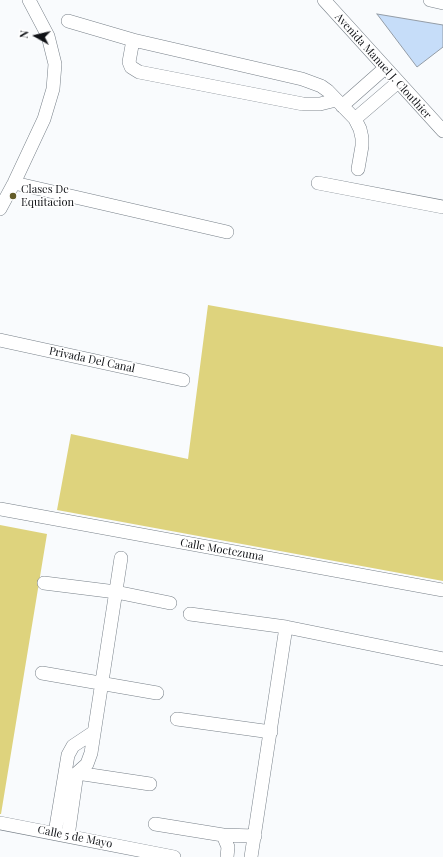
<!DOCTYPE html>
<style>
body{margin:0}
#map{position:relative;width:443px;height:857px;overflow:hidden;background:#f9fbfd;font-family:"Playfair Display",serif}
canvas{display:block}
.north{position:absolute;left:16px;top:16px;width:40px;height:40px;-webkit-text-stroke:3px #fff;paint-order:stroke;rotate:278deg;font-size:11px;font-weight:700;line-height:16px;text-align:center;color:#101216}
.north::after{content:'';display:block;margin:auto;width:14px;height:18px;background:#101216;clip-path:polygon(50% 0,100% 100%,50% 72%,0 100%)}
</style>
<div id="map">
<canvas width="443" height="857"></canvas>
<div class="north">N</div>
</div>
<script>
const c = document.querySelector('canvas').getContext('2d');
c.lineJoin = 'round';
function fillPath(path, color) { c.fillStyle = color; c.fill(path, 'evenodd'); }
const shape = rows => new Path2D(rows.map(r => 'M' + r).join(''));
function trace(path, color, width, dash) { c.strokeStyle = color; c.lineWidth = width; c.lineCap = dash ? 'butt' : 'round'; c.setLineDash(dash || []); c.stroke(path); }
function label(font, color, halo, rows, align = 'center') {
  c.font = font + ' "Playfair Display",serif'; c.lineWidth = 3; c.setLineDash([]); c.textBaseline = 'middle'; c.strokeStyle = halo; c.fillStyle = color; for (const [text, x, y, turn = 0] of rows) {
    c.save(); c.translate(x, y); c.rotate((+turn || 0) * Math.PI / 180); c.textAlign = isNaN(turn) ? turn : align; if (halo) c.strokeText(text, 0, 0); c.fillText(text, 0, 0); c.restore();
  }
}
fillPath(shape([
 [208,305,443,347,443,581,57,510,71,434,188,459],
 [0,525,47,534,1,814,0,814]
]), '#ded37d');
const building = shape([
 [377,14,443,25,443,47,417,67,377,14]
]);
fillPath(building, '#c6ddf9');
trace(building, '#949ca6', 1);
const minor = shape([
 [324,0,443,131],
 [430,0,443,3],
 [68,21,133,40,129,62,131,67,139,72,303,104,320,104,336,100],
 [133,40,302,79,321,86,328,91,355,119,360,129,362,138,362,146,358,169],
 [342,106,385,68],
 [355,119,397,83],
 [14,183,227,232],
 [318,183,443,207],
 [0,209,14,183,44,119,53,89,55,64,48,36,29,0],
 [0,340,183,380],
 [0,509,443,590],
 [44,583,116,592,170,603],
 [190,614,286,627,443,659],
 [42,673,157,693],
 [177,719,271,732],
 [77,773,150,784],
 [0,823,174,857],
 [155,824,223,835,255,836],
 [55,833,68,755,73,746,94,732],
 [223,835,228,847,227,857],
 [68,836,77,773,87,764,91,753,121,558],
 [251,857,286,627]
]);
trace(minor, '#788089', 14);
trace(minor, '#fff', 13);
for (const [x, y, r, color] of [
 [13,196,4,"#635c29"]
]) { const dot = new Path2D(); dot.arc(x, y, r, 0, 2 * Math.PI); c.fillStyle = color; c.fill(dot); trace(dot, '#fff', 1.5); }
label('11px', '#101216', '#fff', [
 ["Avenida Manuel J. Clouthier",383,66,48],
 ["Privada Del Canal",92,360,12],
 ["Calle Moctezuma",222,550,10],
 ["Calle 5 de Mayo",75,837,11]
]);
label('11px', '#101216', '#fff', [
 ["Clases De",21,190],
 ["Equitacion",21,203]
], 'left');
</script>
